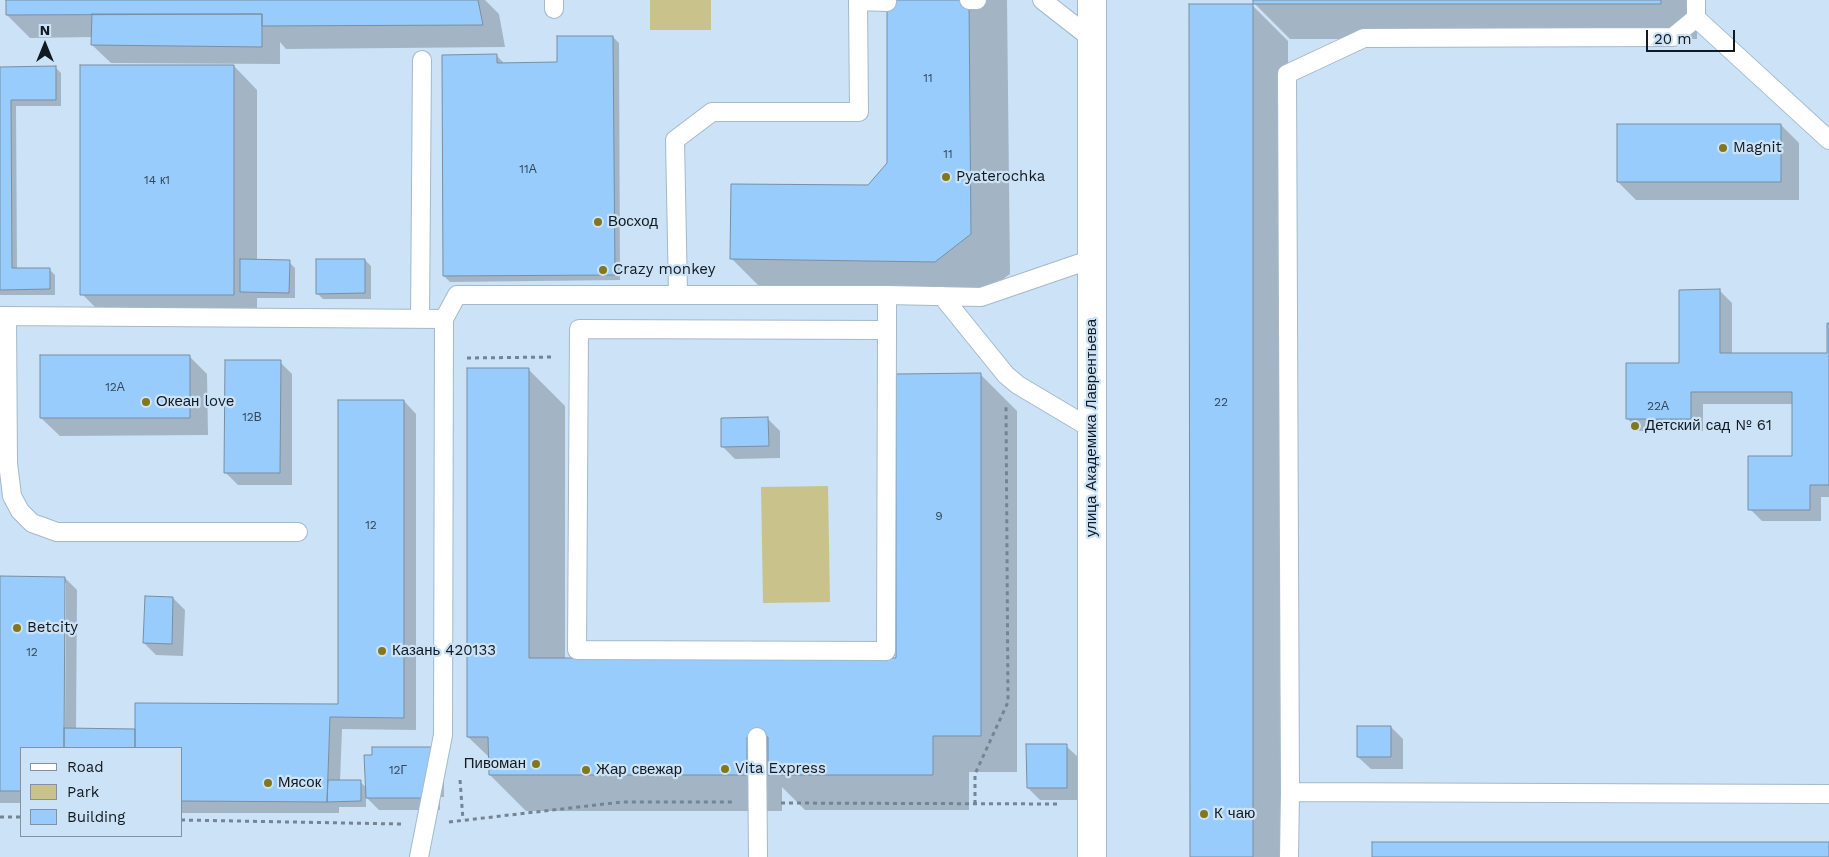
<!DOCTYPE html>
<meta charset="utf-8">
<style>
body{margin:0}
#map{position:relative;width:1829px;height:857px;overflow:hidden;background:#cce2f6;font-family:"Work Sans",sans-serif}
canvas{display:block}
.legend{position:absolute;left:20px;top:747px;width:162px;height:90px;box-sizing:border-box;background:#cce2f6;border:1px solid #8292a1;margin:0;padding:6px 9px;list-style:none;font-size:15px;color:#121a21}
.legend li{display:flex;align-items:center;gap:10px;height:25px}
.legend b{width:25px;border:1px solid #8292a1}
.north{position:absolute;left:20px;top:20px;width:50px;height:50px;-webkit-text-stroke:4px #cce2f6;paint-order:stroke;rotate:0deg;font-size:14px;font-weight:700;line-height:20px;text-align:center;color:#121a21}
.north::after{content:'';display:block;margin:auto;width:18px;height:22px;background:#121a21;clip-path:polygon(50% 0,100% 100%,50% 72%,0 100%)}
.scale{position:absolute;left:1646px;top:30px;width:89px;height:22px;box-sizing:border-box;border:2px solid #121a21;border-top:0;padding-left:6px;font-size:15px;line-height:18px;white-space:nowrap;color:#121a21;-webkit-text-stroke:4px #cce2f6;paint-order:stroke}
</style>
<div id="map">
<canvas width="1829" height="857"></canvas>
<ul class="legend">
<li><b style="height:6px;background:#fff"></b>Road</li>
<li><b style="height:14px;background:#c9c38b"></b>Park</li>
<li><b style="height:14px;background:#98ccfc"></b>Building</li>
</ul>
<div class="north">N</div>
<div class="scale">20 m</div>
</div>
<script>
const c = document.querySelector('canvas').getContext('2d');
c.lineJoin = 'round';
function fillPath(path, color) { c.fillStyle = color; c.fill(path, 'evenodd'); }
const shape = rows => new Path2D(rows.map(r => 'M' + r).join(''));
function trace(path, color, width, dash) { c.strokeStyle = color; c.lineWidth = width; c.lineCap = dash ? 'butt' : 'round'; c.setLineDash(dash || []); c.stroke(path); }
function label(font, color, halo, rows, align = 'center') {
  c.font = font + ' "Work Sans",sans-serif'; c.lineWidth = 4.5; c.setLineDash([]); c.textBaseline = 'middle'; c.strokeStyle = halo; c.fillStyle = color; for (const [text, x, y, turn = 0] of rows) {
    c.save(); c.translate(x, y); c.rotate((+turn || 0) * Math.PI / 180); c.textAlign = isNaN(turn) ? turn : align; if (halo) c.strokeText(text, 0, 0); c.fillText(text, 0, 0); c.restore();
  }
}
fillPath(shape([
 [650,0,711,0,711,30,650,30],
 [828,486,830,602,763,603,761,487]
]), '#c9c38b');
fillPath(shape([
 [8,0,485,0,499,14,505,47,286,49,280,42,280,64,111,63,92,45,93,37,30,38,7,15],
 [888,0,1007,0,1010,274,974,300,771,298,732,259,869,187,888,163],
 [1254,0,1697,0,1697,39,1290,39,1254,3],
 [1252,5,1288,41,1289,857,1191,857],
 [613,37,619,43,620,280,450,282,444,276,497,56,503,62,503,64,558,64],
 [234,66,257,90,257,261,289,262,295,268,295,298,257,298,257,317,105,317,82,294],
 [55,67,61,73,61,106,16,106,17,269,49,269,55,275,55,295,0,295,0,68],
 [1781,125,1799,143,1799,200,1636,200,1618,182],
 [365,260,371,266,371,299,323,299,317,293],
 [1720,291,1732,303,1732,354,1828,354,1829,325,1829,497,1821,497,1821,521,1762,521,1750,509,1794,457,1794,404,1703,404,1703,431,1639,431,1627,418,1680,364],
 [189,356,207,374,208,435,60,436,41,418],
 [280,362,292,374,292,485,238,485,226,473],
 [528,369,565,406,565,659,898,659,980,374,1017,411,1017,772,969,772,969,810,805,810,782,787,782,811,526,811,490,775,490,758,468,737],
 [404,401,416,414,416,730,342,729,340,782,360,782,367,788,444,761,444,797,440,797,440,810,379,810,366,797,366,807,339,807,339,813,181,813,181,748,21,748,21,803,0,803,0,577,65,578,77,590,76,730,134,730,339,705],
 [64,583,66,583,65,729,63,729],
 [767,418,780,431,780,458,735,459,723,447],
 [173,598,185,610,183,656,156,655,144,643],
 [1391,727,1403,739,1403,769,1371,769,1358,757],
 [1066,746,1079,758,1079,800,1040,800,1028,788]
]), '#0003');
const building = shape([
 [6,0,478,0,483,25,262,26,262,14,6,15,6,0],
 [887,0,969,0,971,234,935,262,730,259,731,184,868,185,887,163,887,0],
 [1253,0,1661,0,1661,4,1253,4,1253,0],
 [1189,4,1253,4,1253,857,1190,857,1189,4],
 [92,14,262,14,262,47,91,45,92,14],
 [557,36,613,36,615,275,443,276,442,55,497,54,497,63,557,62,557,36],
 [80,65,234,65,234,295,80,295,80,65],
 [56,66,56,100,11,100,12,268,50,268,50,289,0,290,0,67,56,66],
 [1617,124,1781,124,1781,182,1617,182,1617,124],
 [240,259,290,260,289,293,240,292,240,259],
 [316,259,365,259,365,293,316,294,316,259],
 [1720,289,1720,353,1827,353,1827,323,1829,323,1829,485,1810,485,1810,510,1748,510,1748,456,1792,456,1792,392,1691,392,1691,419,1626,419,1626,363,1679,363,1679,290,1720,289],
 [40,355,190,355,190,418,40,418,40,355],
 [225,360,281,360,280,473,224,473,225,360],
 [467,368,529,368,529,658,896,658,896,374,981,373,981,736,933,736,933,775,768,775,768,737,747,737,747,775,489,775,488,737,467,737,467,368],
 [338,400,404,400,404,718,330,717,327,802,181,801,181,748,135,748,135,703,338,704,338,400],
 [768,417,769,446,721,447,721,418,768,417],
 [0,576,65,577,64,748,21,748,21,791,0,791,0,576],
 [145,596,173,597,172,644,143,643,145,596],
 [1357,726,1391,726,1391,757,1357,757,1357,726],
 [64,728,135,729,135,748,64,748,64,728],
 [1026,744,1067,744,1067,788,1027,788,1026,744],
 [372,747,432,747,428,798,366,798,364,755,372,755,372,747],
 [328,780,361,780,361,801,327,802,328,780],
 [1372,842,1829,842,1829,857,1372,857,1372,842]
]);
fillPath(building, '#98ccfc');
trace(building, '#7a8ea1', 1);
const service = shape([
 [554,0,554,9],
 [969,0,977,0],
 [1042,0,1092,39],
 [858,1,887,2],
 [1696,18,1829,140],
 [678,294,675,140,712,112,859,112,858,0],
 [887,295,887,330,886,651,577,650,579,329,887,330],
 [942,296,1006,375,1018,385,1092,429],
 [0,316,444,319,443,735,419,857],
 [7,316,8,463,12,496,20,511,32,523,57,532,298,532],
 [420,319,422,60],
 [444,319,457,295,887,295,981,297,1092,259],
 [757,737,758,857],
 [1290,792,1829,794],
 [1289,857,1290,792,1287,74,1364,38,1673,37,1696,18,1696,0]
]);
const minor = shape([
 [1092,857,1092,0]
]);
trace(service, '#a3b9cc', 20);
trace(minor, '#a3b9cc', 30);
trace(shape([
 [467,358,555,357],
 [460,780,463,820],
 [781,803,1060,804],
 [975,804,975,774,1008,702,1006,405],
 [0,817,21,817],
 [181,820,401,824],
 [449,822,622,802,734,802]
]), '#758492', 3, [4, 4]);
trace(service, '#fff', 18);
trace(minor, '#fff', 28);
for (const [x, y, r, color] of [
 [1723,148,5,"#82771c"],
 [946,177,5,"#82771c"],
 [598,222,5,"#82771c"],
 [603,270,5,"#82771c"],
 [146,402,5,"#82771c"],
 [1635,426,5,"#82771c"],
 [17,628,5,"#82771c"],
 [382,651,5,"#82771c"],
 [536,764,5,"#82771c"],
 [725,769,5,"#82771c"],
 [586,770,5,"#82771c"],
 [268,783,5,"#82771c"],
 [1204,814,5,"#82771c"]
]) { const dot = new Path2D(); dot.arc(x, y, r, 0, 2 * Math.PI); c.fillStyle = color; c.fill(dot); trace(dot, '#cce2f6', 2); }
label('12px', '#344658', null, [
 ["11",928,78],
 ["11",948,154],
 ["11А",528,169],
 ["14 к1",157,180],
 ["12А",115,387],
 ["22",1221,402],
 ["22А",1658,406],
 ["12В",252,417],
 ["9",939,516],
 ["12",371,525],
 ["12",32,652],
 ["12Г",398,770]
]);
label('15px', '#121a21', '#cce2f6', [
 ["Magnit",1733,148],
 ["Pyaterochka",956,177],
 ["Восход",608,222],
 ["Crazy monkey",613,270],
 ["Океан love",156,402],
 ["Детский сад № 61",1645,426],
 ["Betcity",27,628],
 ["Казань 420133",392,651],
 ["Пивоман",526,764,"right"],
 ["Vita Express",735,769],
 ["Жар свежар",596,770],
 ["Мясок",278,783],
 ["К чаю",1214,814]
], 'left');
label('15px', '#121a21', '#cce2f6', [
 ["улица Академика Лаврентьева",1092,428,-90]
]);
</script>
